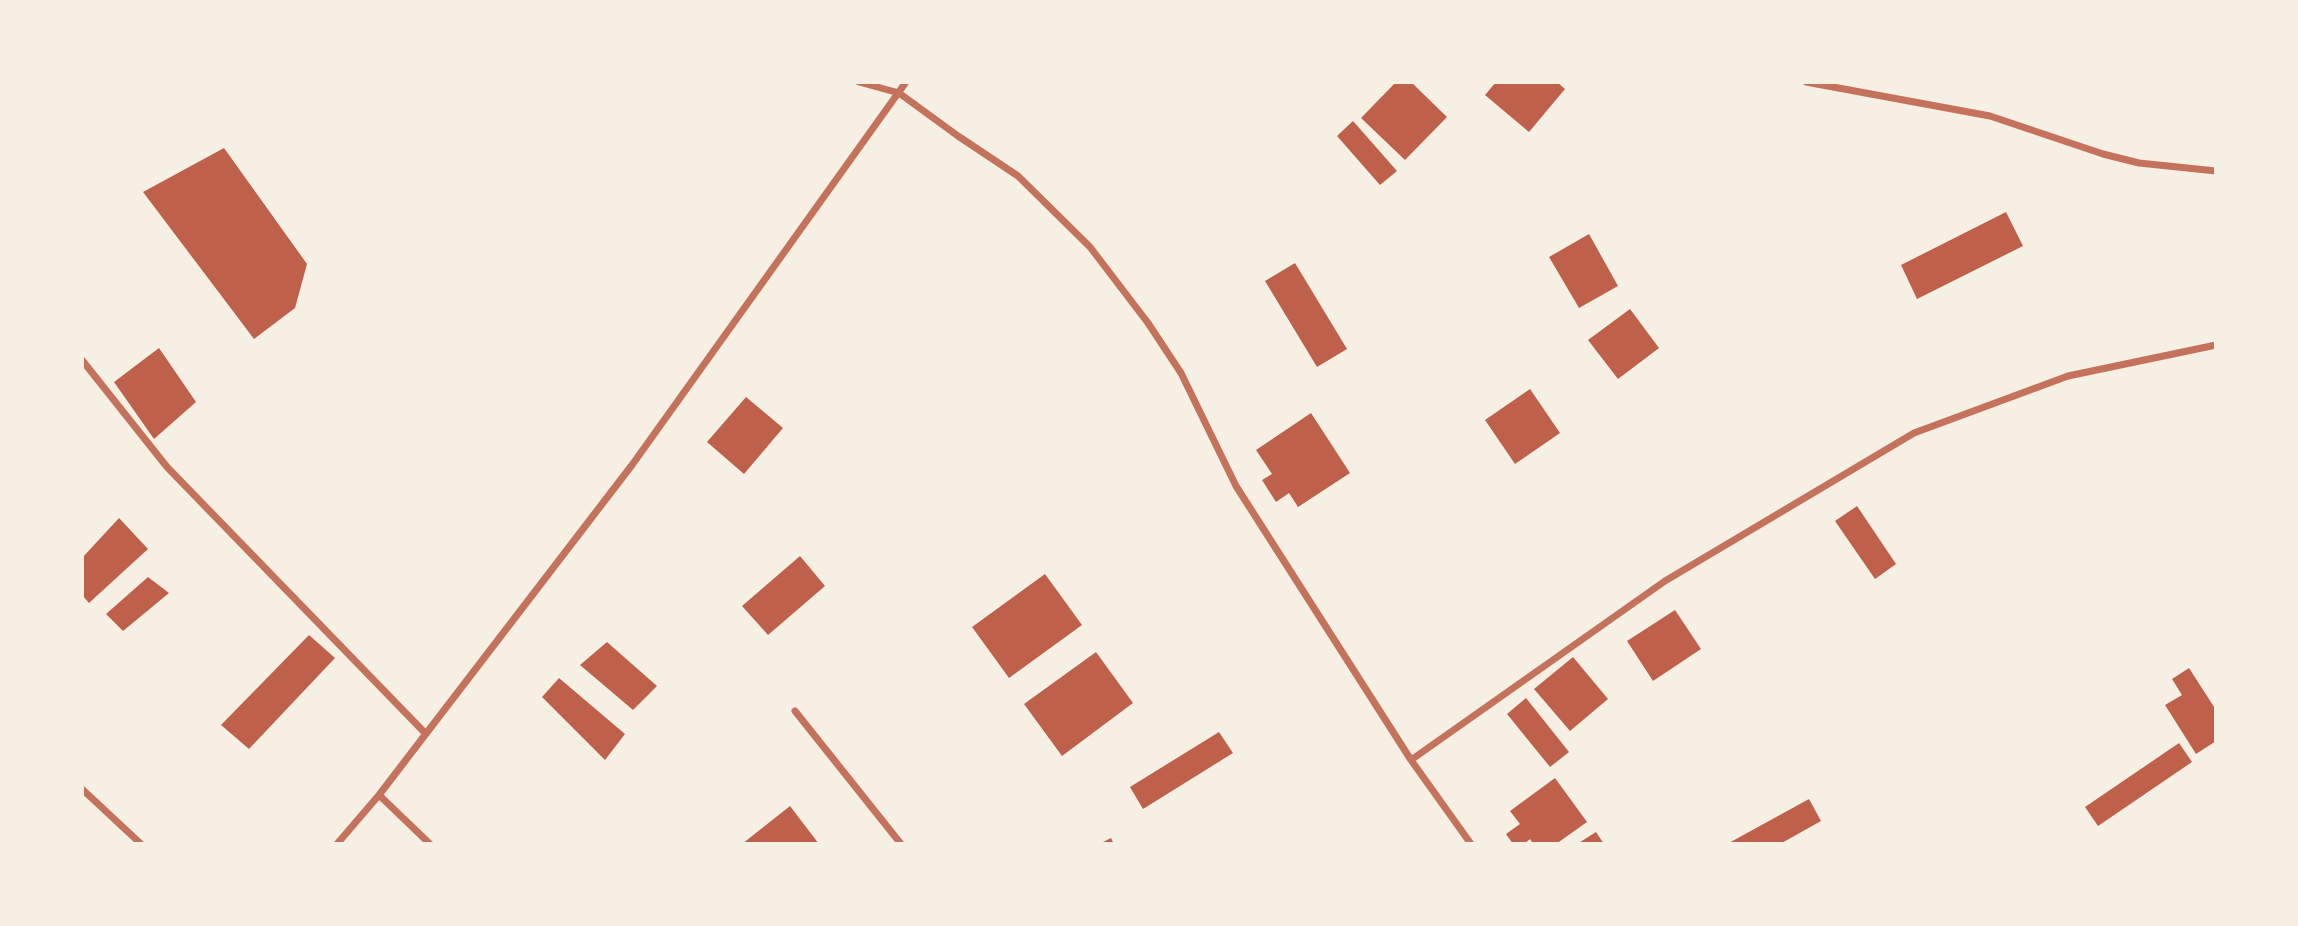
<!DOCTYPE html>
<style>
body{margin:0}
#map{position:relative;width:2298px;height:926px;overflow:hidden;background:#f6efe4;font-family:"Fira Sans Condensed",sans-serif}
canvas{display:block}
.frame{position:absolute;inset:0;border:84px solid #f6efe4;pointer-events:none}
</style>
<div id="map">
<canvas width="2298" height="926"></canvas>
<div class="frame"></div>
</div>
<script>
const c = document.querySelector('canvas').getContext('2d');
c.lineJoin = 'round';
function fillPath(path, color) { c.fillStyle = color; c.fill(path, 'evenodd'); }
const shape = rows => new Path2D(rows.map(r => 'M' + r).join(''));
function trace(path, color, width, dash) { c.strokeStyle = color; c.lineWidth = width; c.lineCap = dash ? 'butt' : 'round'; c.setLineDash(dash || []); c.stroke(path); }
fillPath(shape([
 [1396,82,1411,82,1447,117,1405,160,1361,118],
 [1496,82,1557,82,1565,89,1529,132,1485,95],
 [1353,121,1397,171,1380,185,1337,136],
 [224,148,307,264,295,308,254,339,143,192],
 [2006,212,2023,246,1917,299,1901,265],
 [1589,234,1618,286,1579,308,1549,257],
 [1295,263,1347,349,1317,367,1265,281],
 [1630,309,1659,348,1618,379,1588,340],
 [159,348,196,402,154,439,114,382],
 [1530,389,1560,433,1515,464,1485,420],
 [746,397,783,428,744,474,707,442],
 [1311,413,1350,473,1298,507,1289,493,1276,502,1262,480,1272,474,1256,450],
 [1857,506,1896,564,1875,579,1835,521],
 [119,518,148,549,89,603,82,595,82,558],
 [800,556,825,586,768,635,742,606],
 [1045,574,1082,625,1009,678,972,627],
 [148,577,169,593,123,631,106,614],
 [1675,610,1701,649,1653,681,1627,641],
 [309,635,335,658,249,749,221,725],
 [607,642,657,686,633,710,580,665],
 [1096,652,1133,703,1062,756,1024,704],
 [1573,657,1608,699,1570,731,1534,689],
 [2189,668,2216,710,2216,741,2196,754,2165,705,2182,695,2172,679],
 [559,678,625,734,605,760,542,697],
 [1526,698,1569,752,1550,767,1507,714],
 [1219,732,1233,753,1143,809,1130,787],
 [2179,743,2192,762,2098,826,2085,807],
 [1555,778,1587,822,1556,844,1533,844,1530,839,1524,844,1513,844,1506,834,1520,824,1510,811],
 [1809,799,1821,821,1780,844,1727,844],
 [790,806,819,844,742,844],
 [1596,832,1604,844,1577,844],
 [1111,838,1114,844,1099,844]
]), '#bf614a');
trace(shape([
 [859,82,899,93,958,136,1018,176,1090,247,1148,323,1181,373,1236,486,1411,760,1471,844],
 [1806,82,1990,116,2103,154,2139,163,2216,171],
 [82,360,167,467,426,734],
 [795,711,901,844],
 [1411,760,1665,581,1914,433,2068,376,2216,345],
 [82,789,141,844],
 [379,795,430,844],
 [337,844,379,795,632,465,906,82]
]), '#c5725c', 7);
</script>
